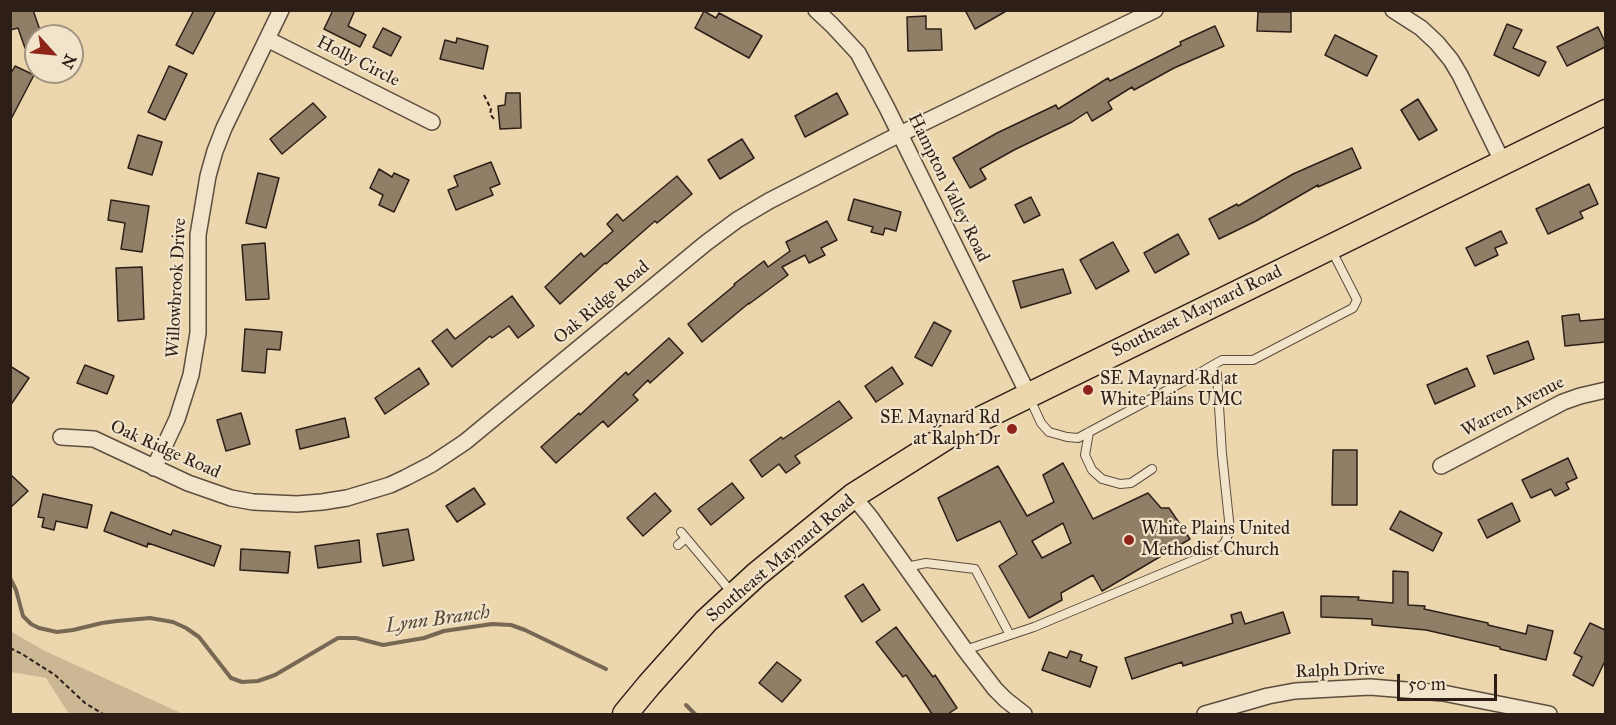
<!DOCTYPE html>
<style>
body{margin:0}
#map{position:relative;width:1616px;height:725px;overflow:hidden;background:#ebd6ae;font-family:"IM FELL Great Primer",serif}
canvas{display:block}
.frame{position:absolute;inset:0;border:12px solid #2d1f17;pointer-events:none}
.north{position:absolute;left:24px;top:24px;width:60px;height:60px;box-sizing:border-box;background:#f2e4ca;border:2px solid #a39582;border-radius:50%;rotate:117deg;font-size:16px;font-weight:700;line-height:24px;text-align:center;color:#2d1f17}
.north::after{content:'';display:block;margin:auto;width:21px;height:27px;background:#8f2418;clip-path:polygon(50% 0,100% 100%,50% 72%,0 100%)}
.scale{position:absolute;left:1397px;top:674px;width:100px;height:27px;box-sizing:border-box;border:3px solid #2d1f17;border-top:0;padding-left:8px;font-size:18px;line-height:21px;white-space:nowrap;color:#2d1f17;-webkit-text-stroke:4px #f2e4ca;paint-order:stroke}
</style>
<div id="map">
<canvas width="1616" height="725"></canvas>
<div class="frame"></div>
<div class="north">N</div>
<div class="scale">50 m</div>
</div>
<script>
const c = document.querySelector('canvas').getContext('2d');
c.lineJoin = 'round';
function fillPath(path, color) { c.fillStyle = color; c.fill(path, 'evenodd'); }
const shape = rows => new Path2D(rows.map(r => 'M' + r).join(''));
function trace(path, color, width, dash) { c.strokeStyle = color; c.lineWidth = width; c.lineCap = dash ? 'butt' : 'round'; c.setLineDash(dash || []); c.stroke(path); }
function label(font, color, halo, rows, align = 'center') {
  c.font = font + ' "IM FELL Great Primer",serif'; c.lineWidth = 4.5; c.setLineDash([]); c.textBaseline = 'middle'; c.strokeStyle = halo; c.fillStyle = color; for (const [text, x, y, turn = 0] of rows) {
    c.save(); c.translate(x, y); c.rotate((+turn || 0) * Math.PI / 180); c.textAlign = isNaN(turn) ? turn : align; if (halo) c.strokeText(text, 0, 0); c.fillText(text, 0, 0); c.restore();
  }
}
fillPath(shape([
 [10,631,45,651,183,714,69,714,46,678,11,672]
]), '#cbb794');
trace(shape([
 [10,578,16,590,23,616,31,624,39,628,57,632,73,630,102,623,117,621,150,618,173,622,186,628,199,637,231,678,242,682,258,681,275,675,338,638,356,638,383,645,424,638,444,631,492,624,511,625,525,630,606,669],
 [686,705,695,714]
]), '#786853', 4);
const building = shape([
 [10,10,33,10,42,36,36,36,36,44,25,48,18,28,10,30,10,10],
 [194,10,216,10,193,54,176,45,194,10],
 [333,10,355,10,348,26,366,35,360,47,324,29,333,10],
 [965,10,1008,10,975,29,965,10],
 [704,11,716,18,719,13,762,36,749,58,695,28,704,11],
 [1258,12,1291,12,1291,32,1257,31,1258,12],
 [926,16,926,29,941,29,942,50,908,51,907,17,926,16],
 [1507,24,1522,30,1513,48,1546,62,1539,76,1494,55,1507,24],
 [1215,26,1224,46,1174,68,1134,90,1132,87,1108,102,1112,109,1092,121,1087,112,1072,122,1014,150,980,169,986,179,970,188,953,158,997,133,1056,105,1058,109,1108,78,1110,81,1181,45,1180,42,1215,26],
 [1598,27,1605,42,1605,47,1567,66,1557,47,1598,27],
 [383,28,401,37,391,56,373,47,383,28],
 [1335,35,1377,56,1367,76,1325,55,1335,35],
 [457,38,488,46,483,69,440,59,445,40,456,43,457,38],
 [15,66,34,75,10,121,10,75,15,66],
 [169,66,187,74,165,120,148,112,169,66],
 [506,93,520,93,521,128,500,129,498,106,505,105,506,93],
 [837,93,848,114,805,137,795,116,837,93],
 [1418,99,1437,130,1419,140,1401,110,1418,99],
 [313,103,326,117,282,154,270,139,313,103],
 [138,135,162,142,152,175,128,168,138,135],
 [742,139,754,158,720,179,708,160,742,139],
 [1352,148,1361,168,1318,187,1318,185,1256,221,1219,239,1209,219,1237,204,1238,206,1293,174,1352,148],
 [491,162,500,184,490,188,493,195,456,210,448,190,458,186,454,176,491,162],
 [379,169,392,177,394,173,409,180,394,212,379,205,383,195,370,188,379,169],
 [258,173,279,178,266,228,246,223,258,173],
 [677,176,692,194,657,223,655,221,606,264,605,263,560,304,545,287,581,253,584,257,613,231,607,224,617,214,623,221,677,176],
 [1589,184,1598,204,1580,212,1583,218,1548,234,1536,209,1589,184],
 [1031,197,1040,215,1024,223,1015,205,1031,197],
 [854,199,901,212,896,231,885,228,883,235,871,232,873,227,848,220,854,199],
 [111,200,149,206,142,252,121,249,125,223,108,220,111,200],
 [827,221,837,240,821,248,825,255,809,263,805,255,782,267,788,275,749,304,749,303,702,342,688,324,735,285,734,284,764,261,768,267,790,251,786,242,827,221],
 [1501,231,1507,243,1495,248,1498,255,1475,266,1466,248,1501,231],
 [1178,234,1189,254,1155,273,1144,253,1178,234],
 [1113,242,1129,271,1096,289,1080,260,1113,242],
 [265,243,269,299,246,300,242,245,265,243],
 [142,267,144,319,118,321,116,268,142,267],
 [1063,269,1071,293,1021,308,1013,281,1063,269],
 [512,296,534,326,518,338,509,326,492,338,490,336,452,367,432,341,447,329,455,339,512,296],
 [1579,314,1580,321,1605,319,1605,342,1565,346,1562,316,1579,314],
 [934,322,951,331,932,366,915,357,934,322],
 [245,329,282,332,280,350,267,349,265,373,242,371,245,329],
 [669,338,683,353,650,383,648,380,633,395,638,400,608,427,603,421,556,463,541,447,579,413,580,415,626,372,628,375,669,338],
 [1528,341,1534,359,1494,374,1487,356,1528,341],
 [85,365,114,376,107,394,77,383,85,365],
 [10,366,29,378,10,406,10,366],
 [892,367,903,384,876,402,865,386,892,367],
 [419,368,429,384,385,414,375,398,419,368],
 [1467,368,1475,386,1435,404,1427,385,1467,368],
 [839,401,852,418,795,456,800,463,786,473,779,464,762,477,750,460,781,437,783,439,839,401],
 [241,413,250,444,226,451,217,420,241,413],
 [345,418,349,437,300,449,296,430,345,418],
 [1333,450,1357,450,1357,505,1332,505,1333,450],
 [1568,458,1577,478,1566,483,1569,489,1555,496,1551,489,1531,498,1522,480,1568,458],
 [1063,463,1093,519,1148,493,1161,508,1169,508,1190,539,1102,591,1093,575,1061,593,1062,600,1029,618,999,566,1017,554,1000,521,957,541,938,498,998,466,1027,516,1054,502,1043,475,1063,463],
 [1063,523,1071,543,1042,558,1032,541,1063,523],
 [10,474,28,491,10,508,10,474],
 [732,483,744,498,711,525,698,509,732,483],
 [474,488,485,504,457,522,446,506,474,488],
 [655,493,671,511,643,536,627,518,655,493],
 [43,494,92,505,87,528,56,521,54,530,42,527,44,518,38,517,43,494],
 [1512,503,1520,521,1487,538,1478,520,1512,503],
 [1400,511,1442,533,1433,551,1390,529,1400,511],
 [111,512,171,535,173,530,221,546,214,566,148,543,147,547,104,531,111,512],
 [408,529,414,560,383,566,377,534,408,529],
 [359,540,361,562,318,568,315,546,359,540],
 [241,549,290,552,288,573,240,570,241,549],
 [1393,571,1408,572,1408,605,1425,606,1424,609,1488,623,1488,625,1526,634,1528,625,1553,631,1546,660,1500,649,1500,647,1426,630,1372,625,1372,619,1321,617,1321,596,1359,597,1358,600,1393,603,1393,571],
 [863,584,880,610,862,622,845,596,863,584],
 [1241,612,1245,624,1283,612,1290,633,1183,666,1182,662,1132,679,1125,658,1233,623,1231,615,1241,612],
 [1590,623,1605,630,1605,661,1593,686,1573,675,1582,657,1574,653,1590,623],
 [896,627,933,677,935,675,957,708,948,714,932,714,906,675,903,677,876,642,896,627],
 [1070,651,1082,655,1080,661,1097,667,1090,687,1042,670,1049,652,1067,658,1070,651],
 [777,662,801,680,782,702,759,683,777,662]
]);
fillPath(building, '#907e66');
trace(building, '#2d1f17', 1.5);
const lane = shape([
 [1206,369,1222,360,1253,360,1353,308,1357,300,1331,249],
 [1089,432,1085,455,1092,470,1102,479,1120,484,1131,483,1152,469],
 [681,532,733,594],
 [678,545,686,538],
 [906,567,926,563,975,569,1010,635],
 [965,650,1034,627,1206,555,1224,544,1230,530,1222,454,1217,374,1213,370,1205,370,1078,438,1067,437,1049,432,1041,423,1030,399]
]);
const street = shape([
 [816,10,832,25,858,53,887,108,1028,394],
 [1393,10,1421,28,1437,43,1451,60,1460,75,1503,163],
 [267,39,432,122],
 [61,437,94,439,188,483,231,498,253,502,297,504,322,502,347,498,390,485,405,478,432,464,465,442,706,243,737,220,769,201,888,140,1155,10],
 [1441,466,1563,402,1580,396,1606,390],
 [154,468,177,419,191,375,198,333,198,235,208,176,215,151,224,128,281,10],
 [853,496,871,518,965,650,995,689,1006,700,1024,714],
 [1205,714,1268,696,1295,691,1370,687,1443,693,1549,714]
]);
const primary = shape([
 [625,714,649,685,706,621,757,574,853,496,956,431,1606,112]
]);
trace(lane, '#5c4d3d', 10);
trace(street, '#5c4d3d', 18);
trace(primary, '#2d1f17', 27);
trace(shape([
 [484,95,491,109,490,114,494,119],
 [10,648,22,654,55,675,85,703,103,714]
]), '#2d1f17', 2, [4.5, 3]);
trace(lane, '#f2e4ca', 8);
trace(street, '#f2e4ca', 15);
trace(primary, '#ebd6ae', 24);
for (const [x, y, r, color] of [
 [1088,390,6,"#8f2418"],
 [1012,429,6,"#8f2418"],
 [1129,540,6,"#8f2418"]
]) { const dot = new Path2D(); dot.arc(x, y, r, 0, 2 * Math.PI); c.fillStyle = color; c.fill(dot); trace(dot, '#f2e4ca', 2); }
label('18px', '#2d1f17', '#f2e4ca', [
 ["Holly Circle",358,62,27],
 ["Hampton Valley Road",948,188,64],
 ["Willowbrook Drive",177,288,-87],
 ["Oak Ridge Road",602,303,-40],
 ["Southeast Maynard Road",1197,312,-26],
 ["Warren Avenue",1513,407,-27],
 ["Oak Ridge Road",165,450,24],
 ["Southeast Maynard Road",781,559,-40],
 ["Ralph Drive",1340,671,-2]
]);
label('18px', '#2d1f17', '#f2e4ca', [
 ["SE Maynard Rd at",1100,380],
 ["White Plains UMC",1100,401],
 ["SE Maynard Rd",1000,419,"right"],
 ["at Ralph Dr",1000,440,"right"],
 ["White Plains United",1141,530],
 ["Methodist Church",1141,551]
], 'left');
label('italic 20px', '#59493a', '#f2e4ca', [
 ["Lynn Branch",438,620,-8]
]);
</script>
